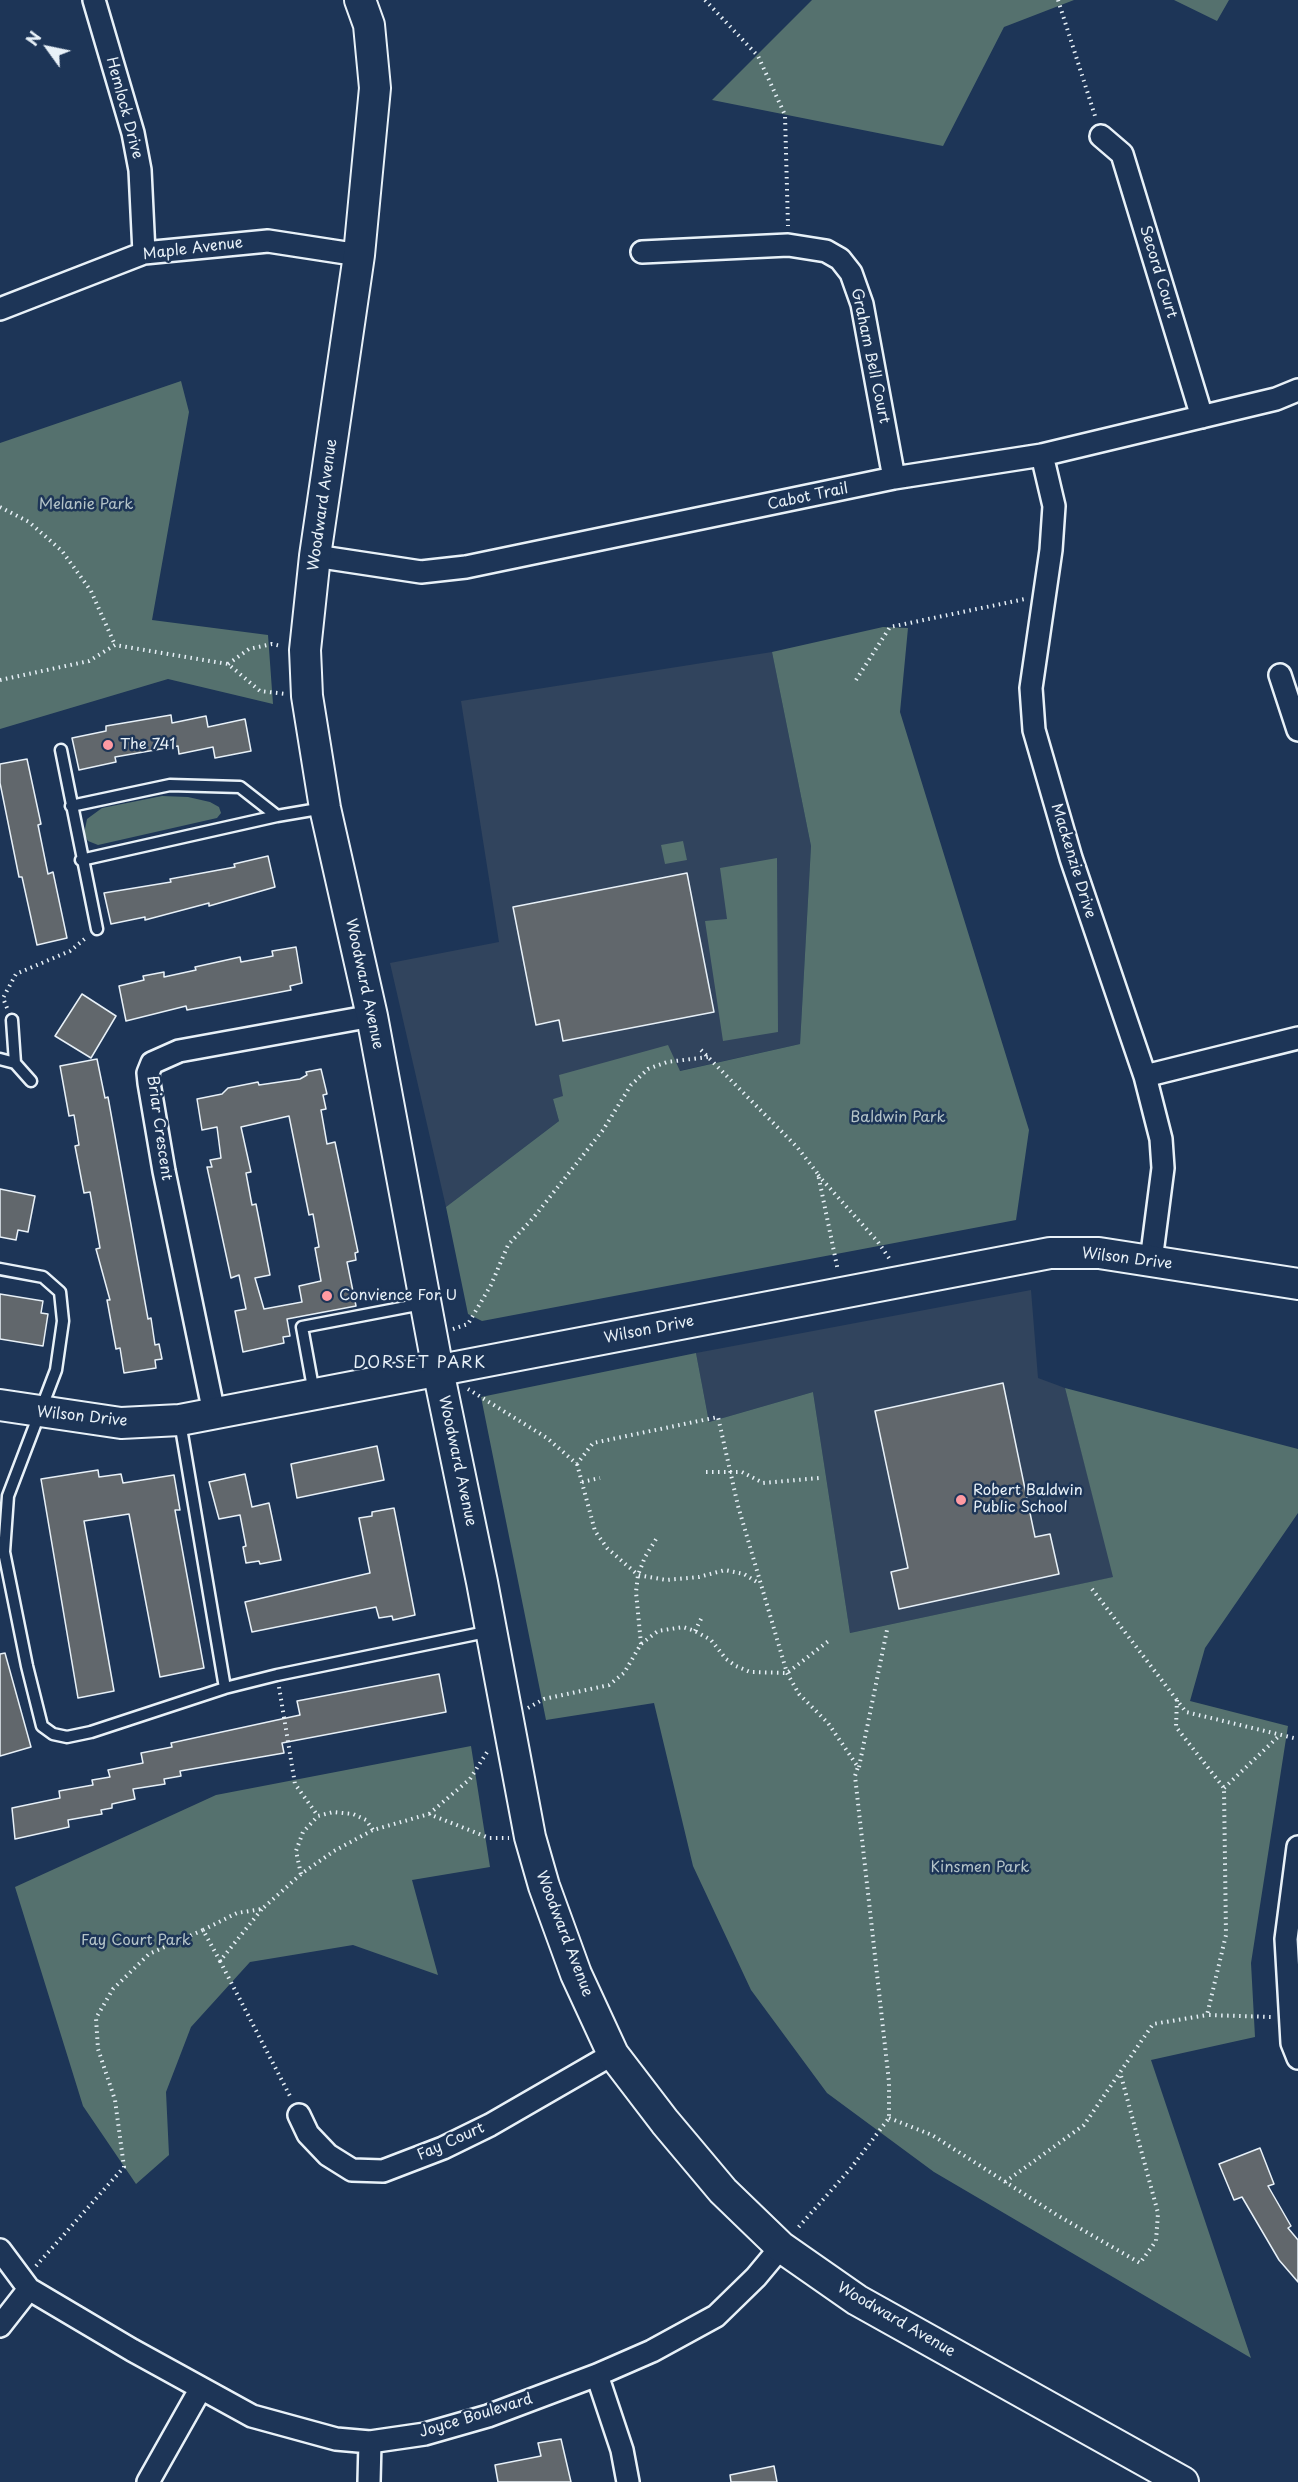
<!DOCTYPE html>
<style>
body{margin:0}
#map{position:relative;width:1298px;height:2482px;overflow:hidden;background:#1d3557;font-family:"Playpen Sans",sans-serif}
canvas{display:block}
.north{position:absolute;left:18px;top:18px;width:60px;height:60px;-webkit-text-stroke:4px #1d3557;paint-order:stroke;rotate:303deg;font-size:16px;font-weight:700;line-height:24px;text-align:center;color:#e8f1f8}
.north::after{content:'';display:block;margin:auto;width:21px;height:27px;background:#e8f1f8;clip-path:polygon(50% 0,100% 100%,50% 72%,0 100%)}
</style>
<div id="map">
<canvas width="1298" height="2482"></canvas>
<div class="north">N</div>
</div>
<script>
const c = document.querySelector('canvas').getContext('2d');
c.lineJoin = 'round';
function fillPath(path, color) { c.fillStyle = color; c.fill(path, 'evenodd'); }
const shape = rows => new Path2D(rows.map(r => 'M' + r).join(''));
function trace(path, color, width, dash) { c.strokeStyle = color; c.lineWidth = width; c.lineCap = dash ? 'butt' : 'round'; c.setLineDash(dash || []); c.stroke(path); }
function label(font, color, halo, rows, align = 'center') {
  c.font = font + ' "Playpen Sans",sans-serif'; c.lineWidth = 5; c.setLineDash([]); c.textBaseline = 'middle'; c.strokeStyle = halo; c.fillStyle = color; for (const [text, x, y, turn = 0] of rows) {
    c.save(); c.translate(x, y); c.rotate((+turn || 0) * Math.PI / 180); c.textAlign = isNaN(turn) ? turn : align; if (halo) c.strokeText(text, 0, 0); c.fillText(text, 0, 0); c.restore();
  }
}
fillPath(shape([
 [772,652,811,846,800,1044,553,1099,559,1121,446,1207,390,963,499,942,461,701],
 [1031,1290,1038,1378,1065,1388,1114,1577,850,1633,813,1392,709,1422,696,1353]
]), '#31445d');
fillPath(shape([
 [812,0,1074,0,1004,27,943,146,712,100],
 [1174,0,1229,0,1217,21],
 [181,381,189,412,152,620,268,635,273,704,168,679,0,729,0,443],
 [883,627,908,628,900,712,1029,1130,1016,1220,482,1321,468,1314,446,1207,559,1121,553,1099,563,1096,559,1075,668,1045,680,1071,800,1044,811,846,772,652],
 [162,796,188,797,210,802,219,807,221,813,217,818,98,845,88,841,84,834,87,819,102,808],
 [683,841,687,860,665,864,661,845],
 [777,858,778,1032,723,1041,705,921,727,919,720,868],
 [696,1353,709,1422,813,1392,850,1633,1113,1577,1065,1388,1298,1449,1298,1513,1205,1648,1190,1701,1288,1726,1251,1963,1255,2037,1151,2060,1251,2358,934,2172,827,2093,751,1990,693,1866,654,1703,546,1720,481,1397],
 [471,1746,490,1867,412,1880,438,1975,353,1945,250,1962,191,2027,166,2092,169,2155,136,2184,83,2106,15,1887,216,1795]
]), '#55716e');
const building = shape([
 [171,715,172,723,206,716,208,727,245,719,251,751,215,758,213,747,179,754,178,746,115,757,116,762,79,770,72,738,106,731,106,726,171,715],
 [27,759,41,824,38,825,48,874,53,872,67,938,37,945,22,877,19,877,0,783,0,764,27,759],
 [268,856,275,887,209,906,209,903,145,920,145,917,111,924,104,893,171,882,170,879,235,867,234,864,268,856],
 [687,873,714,1012,563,1041,559,1020,536,1025,513,907,687,873],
 [296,947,302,983,290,986,291,990,203,1007,187,1010,186,1006,126,1021,119,986,144,980,143,976,164,972,164,977,196,970,195,967,240,957,241,962,273,956,272,951,296,947],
 [82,994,116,1016,91,1058,55,1036,82,994],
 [97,1059,105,1098,108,1097,148,1319,151,1318,155,1345,159,1344,162,1359,155,1360,156,1368,124,1373,120,1348,116,1349,107,1300,110,1300,96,1249,100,1248,90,1192,84,1193,75,1146,79,1145,74,1115,69,1116,60,1066,97,1059],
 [321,1069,327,1094,323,1095,326,1109,321,1110,327,1144,335,1142,358,1252,355,1253,356,1260,347,1262,356,1306,287,1319,290,1336,283,1337,284,1343,243,1352,235,1311,246,1309,239,1275,231,1278,207,1167,212,1167,210,1160,221,1158,217,1127,202,1130,197,1099,222,1094,228,1088,258,1082,259,1085,300,1079,307,1075,306,1072,321,1069],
 [289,1116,309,1215,313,1214,319,1247,315,1248,321,1281,299,1286,302,1302,264,1309,255,1278,270,1275,256,1204,252,1205,246,1173,251,1172,241,1127,289,1116],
 [0,1189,35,1196,28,1232,18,1230,16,1240,0,1237,0,1189],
 [0,1294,43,1301,41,1313,48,1314,43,1346,0,1339,0,1294],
 [1003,1383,1035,1537,1050,1534,1059,1574,899,1609,891,1572,908,1568,875,1411,1003,1383],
 [377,1446,384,1480,297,1498,291,1464,377,1446],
 [98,1470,99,1477,121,1474,123,1483,174,1475,180,1510,175,1510,204,1668,160,1677,129,1514,84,1521,114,1691,78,1698,41,1479,98,1470],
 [245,1474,252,1507,269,1503,281,1560,260,1564,259,1561,246,1563,243,1547,246,1546,240,1515,219,1519,209,1482,245,1474],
 [394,1508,415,1615,393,1620,392,1616,379,1618,376,1607,252,1632,245,1602,370,1573,359,1518,372,1516,372,1512,394,1508],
 [5,1653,31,1747,0,1756,0,1654,5,1653],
 [439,1674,446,1712,282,1743,284,1753,180,1771,181,1776,164,1779,165,1784,133,1789,135,1799,112,1804,112,1808,101,1810,102,1814,68,1820,69,1827,15,1839,12,1808,60,1798,59,1791,93,1785,92,1780,110,1777,108,1770,143,1763,141,1753,172,1747,171,1743,300,1715,297,1701,439,1674],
 [1260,2148,1274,2184,1268,2186,1291,2226,1288,2228,1298,2240,1298,2282,1279,2260,1242,2197,1234,2200,1219,2164,1260,2148],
 [561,2439,571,2482,498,2482,495,2465,541,2456,538,2443,561,2439],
 [774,2466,777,2482,731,2482,730,2475,774,2466]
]);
fillPath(building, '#61676c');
trace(building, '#e8f1f8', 1.5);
const lane = shape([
 [61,750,97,929],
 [71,806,170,785,240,787,277,816],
 [81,860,277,816,324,808],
 [12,1020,15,1063,31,1081],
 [0,1059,15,1063],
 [0,1269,43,1277,60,1292,63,1321,56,1370,8,1496,4,1552,27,1666,42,1726,53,1734,67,1737,91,1732,225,1688,277,1675,491,1631],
 [314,1393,302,1327,422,1304],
 [180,1422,225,1688]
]);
const street = shape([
 [94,0,133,133,140,170,144,253],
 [1101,136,1122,154,1202,417],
 [642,252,788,245,826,251,840,259,851,273,862,304,894,478],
 [0,309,144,253,268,241,359,255],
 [1042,455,1054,506,1051,550,1031,688,1034,730,1071,858,1145,1076,1161,1139,1163,1168,1151,1261],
 [315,556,421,572,466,567,894,478,1042,455,1276,399,1298,390],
 [1280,675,1298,730],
 [1145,1076,1298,1038],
 [214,1413,164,1171,149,1083,148,1073,152,1063,179,1051,372,1016],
 [1298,1847,1286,1939,1292,2043,1298,2058],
 [299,2115,308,2134,328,2155,352,2170,383,2171,443,2148,490,2125,613,2054],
 [0,2250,29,2289,132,2350,252,2416,336,2439,370,2442,425,2434,488,2416,597,2375,652,2351,716,2316,756,2277,781,2247],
 [0,2326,29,2289],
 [597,2375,622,2450,628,2482],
 [148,2482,201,2388],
 [369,2482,370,2442]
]);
const secondary = shape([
 [360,0,369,25,375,88,359,255,315,556,305,650,307,696,325,808,372,1016,438,1370,482,1582,530,1837,544,1886,576,1974,613,2054,665,2122,723,2191,781,2247,857,2300,1183,2482],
 [0,1405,121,1423,180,1420,1050,1253,1099,1253,1298,1284]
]);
trace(lane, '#e8f1f8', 15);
trace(street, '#e8f1f8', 26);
trace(secondary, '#e8f1f8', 34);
trace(shape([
 [705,0,758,56,785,115,788,226],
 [1058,0,1096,119],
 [0,507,29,522,62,551,91,591,115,645],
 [228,664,249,649,272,644,281,646],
 [0,680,89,661,115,645,228,664,260,691,286,694],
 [856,680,890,627,1025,599],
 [7,1008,3,998,16,974,70,951,87,937],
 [701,1050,797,1147,818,1174,838,1271],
 [818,1175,878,1242,891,1261],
 [453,1329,468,1324,491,1285,508,1245,534,1217,603,1130,631,1085,648,1069,667,1062,708,1057],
 [468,1389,547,1438,577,1464,593,1443,718,1417,738,1506,787,1673,799,1694,828,1723,858,1767,855,1776,889,2082,889,2118,851,2168,796,2230],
 [577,1464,595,1531,607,1548,638,1575,666,1580,699,1577,725,1570,744,1574,760,1584],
 [706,1472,742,1472,763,1483,819,1478],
 [582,1482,600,1478],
 [1092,1589,1186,1712,1298,1739],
 [695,1631,702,1617],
 [641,1644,636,1592,638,1575,645,1557,658,1536],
 [279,1687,295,1784,318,1816],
 [1177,1700,1176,1727,1224,1788,1226,1935,1207,2015,1272,2017],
 [528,1708,544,1699,609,1685,624,1673,641,1644,658,1631,683,1627,695,1631,711,1640,726,1659,736,1666,750,1672,787,1673,831,1639],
 [859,1767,887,1630],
 [1224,1788,1280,1735],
 [429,1814,470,1779,489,1749],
 [301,1874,296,1851,303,1832,318,1816,333,1812,353,1814,366,1820,373,1830],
 [203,1930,237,1913,262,1909,301,1874,334,1851,373,1830,429,1814,489,1838,509,1838],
 [220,1961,291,2098],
 [889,2118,932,2135,1057,2215,1140,2263,1156,2241,1158,2213,1120,2072],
 [1005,2182,1084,2125,1153,2024,1207,2015],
 [36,2266,124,2167,115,2100,98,2049,96,2018,113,1989,149,1954,203,1930,220,1961,262,1909]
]), '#e8f1f8', 4, [1.5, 4.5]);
trace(lane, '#1d3557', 10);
trace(street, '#1d3557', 21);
trace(secondary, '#1d3557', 30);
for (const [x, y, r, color] of [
 [108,745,6,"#ff9aa2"],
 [327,1296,6,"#ff9aa2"],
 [961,1500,6,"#ff9aa2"]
]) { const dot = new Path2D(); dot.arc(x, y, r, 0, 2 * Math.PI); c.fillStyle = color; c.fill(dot); trace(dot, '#1d3557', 2); }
label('15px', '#e8f1f8', '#1d3557', [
 ["Hemlock Drive",124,108,75],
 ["Maple Avenue",193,249,-7],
 ["Secord Court",1158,272,73],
 ["Graham Bell Court",870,356,78],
 ["Cabot Trail",808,497,-12],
 ["Woodward Avenue",323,505,-82],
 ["Mackenzie Drive",1073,861,73],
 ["Woodward Avenue",364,984,78],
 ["Briar Crescent",159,1128,82],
 ["Wilson Drive",1127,1259,7],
 ["Wilson Drive",649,1330,-11],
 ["Wilson Drive",82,1417,6],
 ["Woodward Avenue",457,1461,78],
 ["Woodward Avenue",564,1934,69],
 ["Fay Court",451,2142,-24],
 ["Woodward Avenue",896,2320,30],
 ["Joyce Boulevard",476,2416,-17]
]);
label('15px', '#b5c4c8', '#1d3557', [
 ["Melanie Park",86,505],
 ["Baldwin Park",898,1118],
 ["Kinsmen Park",980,1868],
 ["Fay Court Park",136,1941]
]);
label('15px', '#e8f1f8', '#1d3557', [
 ["The 741",120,745],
 ["Convience For U",339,1296],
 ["Robert Baldwin",973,1491],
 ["Public School",973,1508]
], 'left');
c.letterSpacing = '1.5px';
label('16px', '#e8f1f8', '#1d3557', [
 ["DORSET PARK",420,1364]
]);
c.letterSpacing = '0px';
</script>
